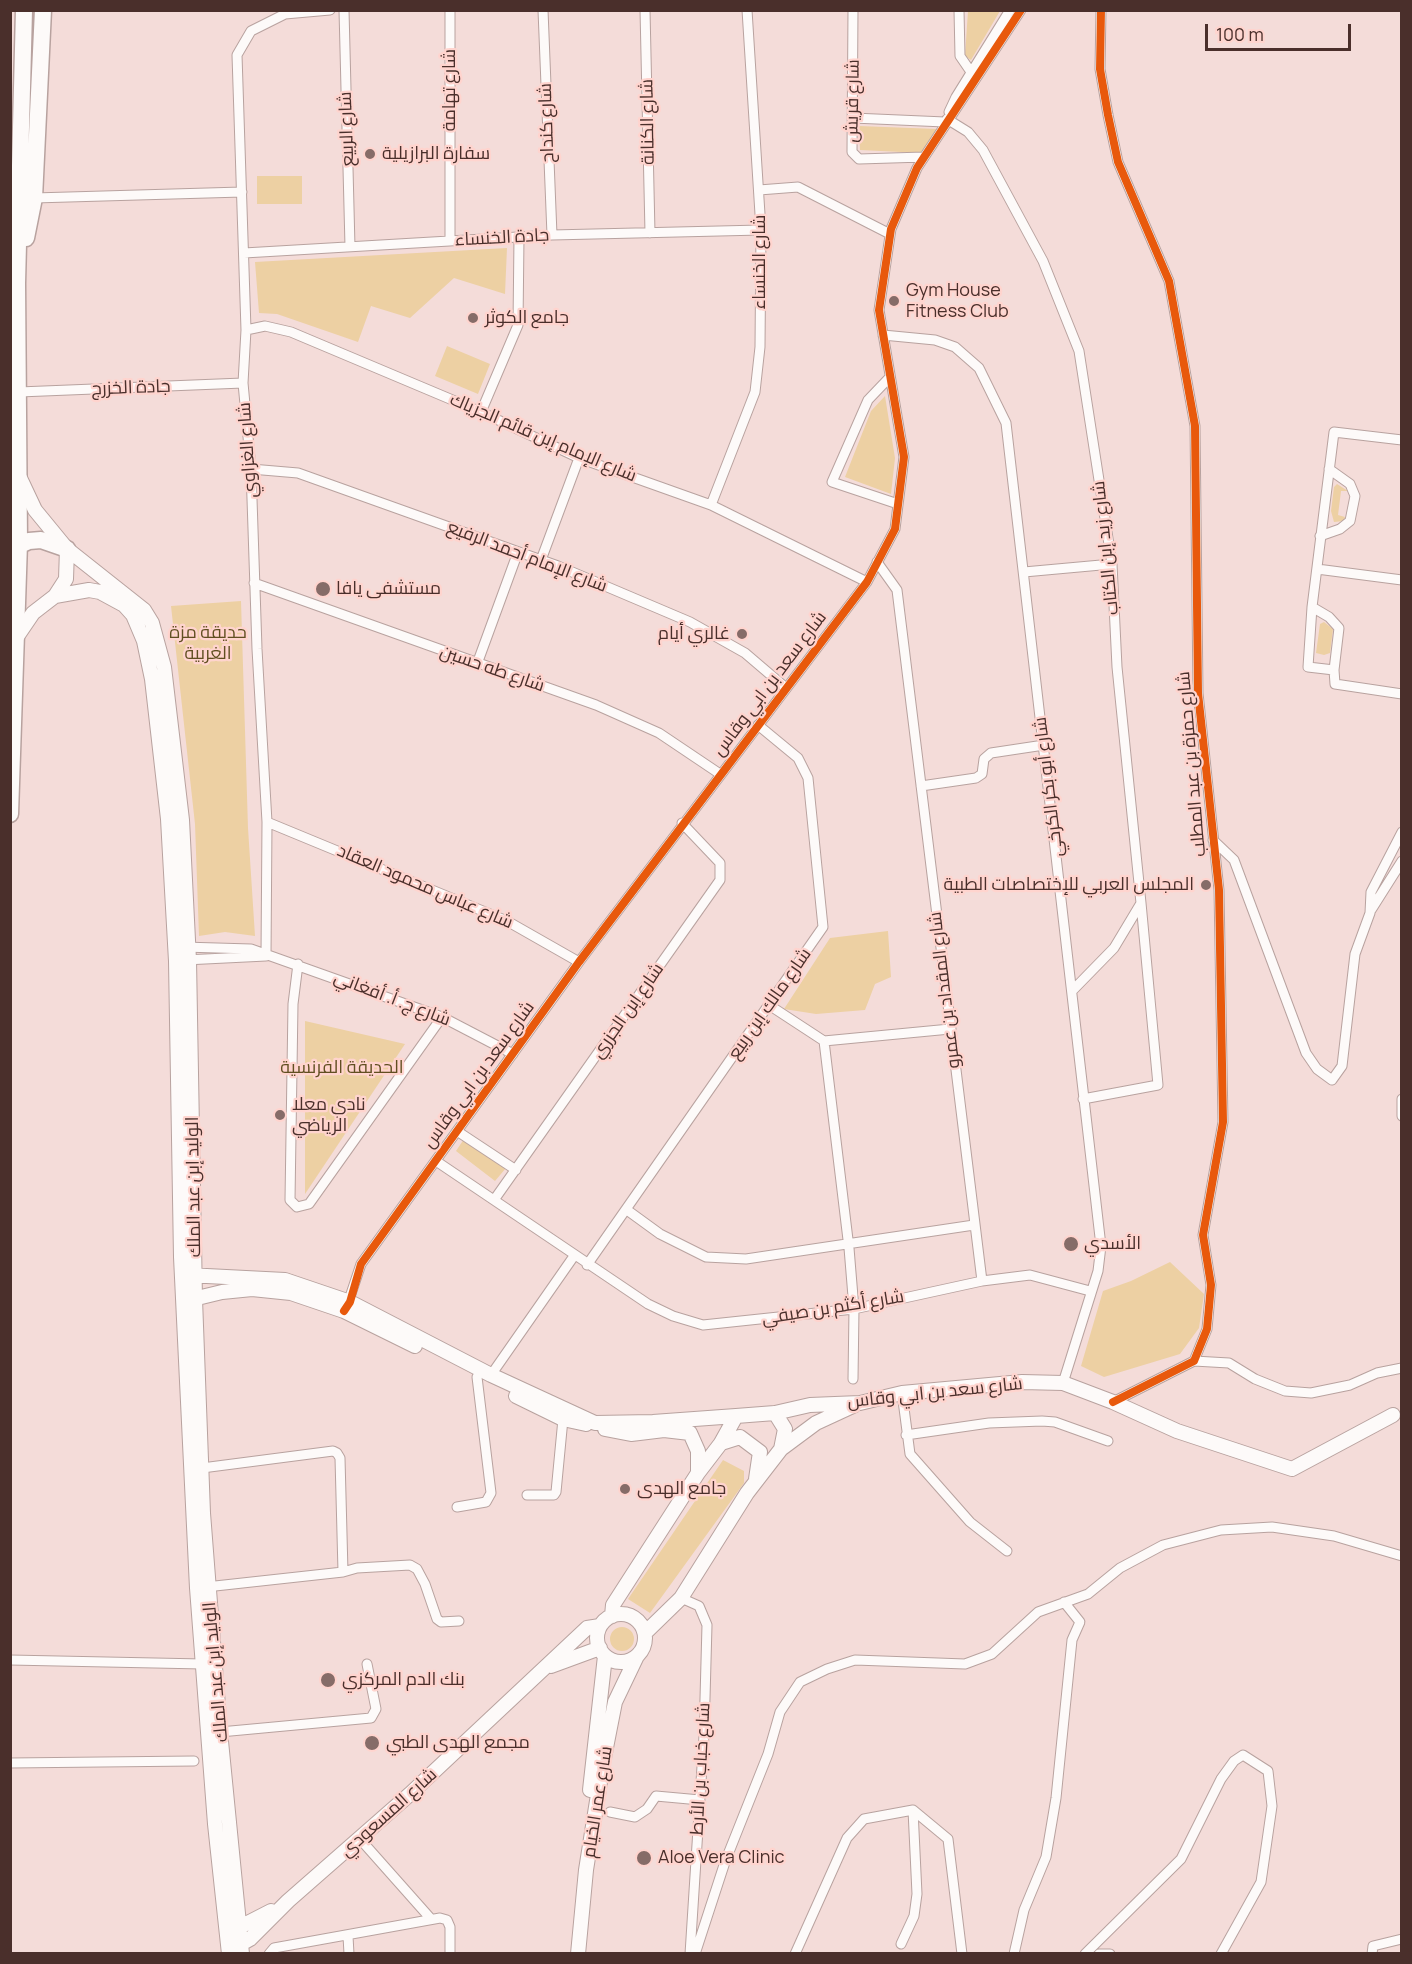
<!DOCTYPE html>
<meta charset="utf-8">
<style>
body{margin:0}
#map{position:relative;width:1412px;height:1964px;overflow:hidden;background:#f4dcd9;font-family:Manrope,sans-serif}
canvas{display:block}
.frame{position:absolute;inset:0;border:12px solid #4a2f2b;pointer-events:none}
.scale{position:absolute;left:1205px;top:24px;width:146px;height:27px;box-sizing:border-box;border:3px solid #4a2f2b;border-top:0;padding-left:8px;font-size:18px;line-height:21px;white-space:nowrap;color:#4a2f2b;-webkit-text-stroke:4px #ffd4ce;paint-order:stroke}
</style>
<div id="map">
<canvas width="1412" height="1964"></canvas>
<div class="frame"></div>
<div class="scale">100 m</div>
</div>
<script>
const c = document.querySelector('canvas').getContext('2d');
c.lineJoin = 'round';
function fillPath(path, color) { c.fillStyle = color; c.fill(path, 'evenodd'); }
const shape = rows => new Path2D(rows.map(r => 'M' + r).join(''));
function trace(path, color, width, dash) { c.strokeStyle = color; c.lineWidth = width; c.lineCap = dash ? 'butt' : 'round'; c.setLineDash(dash || []); c.stroke(path); }
function label(font, color, halo, rows, align = 'center') {
  c.font = font + ' Manrope,Cairo,sans-serif'; c.lineWidth = 4.5; c.setLineDash([]); c.textBaseline = 'middle'; c.strokeStyle = halo; c.fillStyle = color; for (const [text, x, y, turn = 0] of rows) {
    c.save(); c.translate(x, y); c.rotate((+turn || 0) * Math.PI / 180); c.textAlign = isNaN(turn) ? turn : align; if (halo) c.strokeText(text, 0, 0); c.fillText(text, 0, 0); c.restore();
  }
}
fillPath(shape([
 [968,11,1000,11,971,60,965,56],
 [859,126,937,129,922,153,860,150],
 [257,176,302,176,302,204,257,204],
 [507,248,505,294,454,278,410,318,371,306,358,342,277,314,259,313,255,262],
 [447,346,490,364,478,394,435,376],
 [885,396,895,458,891,494,845,477,871,411],
 [1337,484,1348,491,1341,491,1338,515,1345,517,1344,521,1334,522,1331,511,1334,487],
 [241,601,248,828,255,936,225,932,199,936,195,824,171,606],
 [1324,622,1333,629,1330,653,1324,655,1316,653,1320,624],
 [888,931,891,977,875,984,865,1010,816,1014,784,1009,830,938],
 [305,1021,405,1044,305,1194],
 [464,1139,506,1168,495,1181,456,1151],
 [1170,1262,1204,1294,1199,1328,1180,1354,1104,1377,1081,1366,1103,1291,1131,1281],
 [723,1460,744,1471,744,1483,650,1613,628,1599],
 '610 1639a12 12 0 1 1 24 0a12 12 0 1 1-24 0Z'
]), '#edd0a3');
const street = shape([
 [344,10,350,247],
 [450,10,450,241],
 [543,10,552,235],
 [645,10,650,233],
 [853,10,852,152,859,159,924,157],
 [959,10,960,56,971,72],
 [1101,10,1100,69,1108,115,1118,162,1169,281,1195,426,1198,693,1219,890,1223,1122,1203,1235,1211,1285,1207,1329,1194,1361,1113,1402],
 [949,112,956,97,1010,10],
 [853,118,945,122],
 [947,119,968,132,983,150,1043,261,1079,351,1112,564,1117,667,1141,903,1114,948,1072,991],
 [759,190,798,187,890,234],
 [34,198,242,192],
 [244,253,552,235,761,230],
 [246,330,265,326,291,332,481,412,579,458,711,505,867,582],
 [883,335,935,340,955,347,979,368,1006,423,1101,1246,1098,1271,1063,1383],
 [890,377,868,400,832,482,898,504],
 [19,392,243,383],
 [481,412,518,325,519,237],
 [251,469,298,473,558,566,690,622,745,653,786,688],
 [711,505,755,392,760,347,761,230,747,10],
 [1320,536,1340,529,1350,521,1355,496,1350,484,1329,469],
 [541,560,579,458],
 [877,562,897,590,982,1281],
 [1317,569,1402,580],
 [1024,572,1112,564],
 [254,583,596,705,659,733,720,774],
 [1312,607,1329,617,1339,628,1334,670,1335,684,1402,694],
 [477,664,518,552],
 [1334,670,1308,667,1312,607,1334,432,1402,440],
 [921,786,976,778,982,774,984,759,991,753,1044,745],
 [267,822,507,921,579,962],
 [1213,840,1234,860,1306,1053,1317,1069,1332,1080,1342,1066,1355,954,1370,913,1371,892,1402,832],
 [1371,910,1402,861],
 [183,947,251,949,442,1017,513,1054],
 [266,956,267,822,257,649,251,469,243,383,246,330,237,55,251,31,285,14,330,10],
 [185,960,266,956],
 [298,964,293,1004,290,1200,297,1207,309,1204,442,1017],
 [769,1005,824,1041,950,1029],
 [824,1041,849,1248,854,1309,853,1379],
 [1083,1099,1158,1085,1141,903],
 [1402,1099,1402,1116],
 [457,1131,516,1170],
 [436,1161,648,1304,673,1316,703,1325,854,1309,982,1281,1030,1275,1090,1291],
 [494,1200,720,880,720,863,682,823],
 [627,1210,660,1234,706,1257,746,1259,974,1225],
 [587,1265,823,927,808,778,798,758,758,725],
 [347,1306,361,1264,579,962,867,582,895,529,904,457,879,310,891,229,917,168,1021,10],
 [1194,1361,1229,1363,1255,1379,1285,1391,1311,1393,1350,1385,1377,1373,1402,1368],
 [491,1375,574,1256],
 [902,1393,910,1454,970,1522,1007,1551],
 [906,1435,989,1423,1042,1421,1055,1422,1108,1441],
 [202,1468,333,1451,337,1453,340,1458,343,1572],
 [527,1495,554,1495,556,1492,563,1419],
 [457,1507,486,1502,491,1493,477,1377],
 [206,1587,343,1572,357,1568,410,1565,417,1569,425,1584,437,1619,441,1622,459,1621],
 [681,1598,699,1606,707,1625,704,1735,690,1954],
 [10,1660,203,1664],
 [220,1732,371,1718,376,1709,367,1664],
 [10,1763,194,1761],
 [610,1812,635,1817,647,1809,656,1796,700,1800],
 [360,1839,431,1919],
 [348,1936,349,1954],
 [901,1944,914,1916,917,1894,913,1810],
 [269,1954,274,1948,440,1918,447,1920,450,1927,450,1954],
 [695,1954,725,1862,768,1754,780,1712,800,1682,827,1669,855,1660,965,1664,992,1654,1038,1612,1088,1594,1120,1568,1163,1545,1221,1530,1272,1527,1334,1536,1402,1556],
 [795,1954,847,1838,864,1819,913,1810,948,1839,962,1954],
 [1014,1954,1024,1910,1046,1857,1056,1798,1072,1640,1080,1622,1064,1602],
 [1085,1954,1181,1859,1221,1779,1234,1761,1243,1755,1268,1771,1272,1806,1261,1882,1221,1954],
 [1099,1954,1110,1954],
 [1372,1954,1373,1946,1402,1939]
]);
const secondary = shape([
 [19,476,35,510,67,549,144,610,152,623,164,667,182,820,189,960,195,1299,203,1513,220,1731,242,1954],
 [55,596,66,579,67,549],
 [16,638,33,613,55,596,89,590,100,592,124,605,133,615,144,641,152,679,168,819,176,961,181,1257,197,1588,215,1824,229,1954],
 [187,1275,285,1280,350,1302,491,1375,595,1423,653,1422,736,1416,775,1413,810,1405,860,1403,902,1393,1022,1382,1063,1383,1113,1402,1177,1431,1292,1469,1393,1415],
 [189,1300,222,1292,252,1289,291,1293,344,1311,415,1346],
 [516,1396,563,1419,586,1424],
 [775,1413,785,1429,781,1449],
 [605,1429,631,1434,664,1430,690,1433,698,1451,698,1473],
 [721,1443,740,1437,760,1452,756,1479],
 '597 1638a24 24 0 1 1 48 0a24 24 0 1 1-48 0Z',
 [612,1616,613,1605,698,1473,721,1443,736,1416],
 [645,1633,681,1598,747,1493,781,1449,816,1423,855,1405],
 [551,1666,600,1648],
 [590,1790,605,1656],
 [232,1931,271,1911],
 [234,1948,250,1939,288,1901,410,1794,587,1628,600,1626],
 [578,1954,586,1870,603,1763,615,1702,637,1656]
]);
const highway = shape([
 [26,238,34,198,43,10],
 [11,549,29,541,41,540,67,549],
 [10,814,19,543,17,283,24,10]
]);
trace(street, '#b8a29f', 11);
trace(secondary, '#b8a29f', 16);
trace(highway, '#b8a29f', 19);
trace(street, '#fdfaf9', 9);
trace(secondary, '#fdfaf9', 14);
trace(highway, '#fdfaf9', 16);
trace(shape([
 [1101,10,1100,69,1108,115,1118,162,1169,281,1195,426,1198,693,1219,890,1223,1122,1203,1235,1211,1285,1207,1329,1194,1361,1113,1402],
 [344,1311,350,1302,361,1264,579,962,867,582,895,529,904,457,879,310,891,229,917,168,1021,10]
]), '#e8590c', 8);
for (const [x, y, r, color] of [
 [370,154,6,"#866c68"],
 [894,301,6,"#866c68"],
 [473,318,6,"#866c68"],
 [323,589,8,"#866c68"],
 [742,634,6,"#866c68"],
 [1206,885,6,"#866c68"],
 [280,1115,6,"#866c68"],
 [1071,1244,8,"#866c68"],
 [625,1489,6,"#866c68"],
 [328,1680,8,"#866c68"],
 [372,1743,8,"#866c68"],
 [644,1858,8,"#866c68"]
]) { const dot = new Path2D(); dot.arc(x, y, r, 0, 2 * Math.PI); c.fillStyle = color; c.fill(dot); trace(dot, '#ffd4ce', 2); }
label('18px', '#4a2f2b', '#ffd4ce', [
 ["شارع تهامة",450,90,-90],
 ["شارع قريش",853,101,-89],
 ["شارع الكنانة",648,122,-91],
 ["شارع كنداح",547,123,-92],
 ["شارع الربيع",347,129,-92],
 ["جادة الخنساء",502,238,-3],
 ["شارع الخنساء",760,262,-90],
 ["جادة الخزرج",131,388,-2],
 ["شارع الإمام إبن قائم الجزياك",543,438,23],
 ["شارع الغزاوي",248,450,-94],
 ["شارع زيد إبن الكتاب",1106,548,-96],
 ["شارع الإمام أحمد الرفيع",527,557,21],
 ["شارع طه حسين",492,669,19],
 ["شارع سعد بن ابي وقاس",770,684,-53],
 ["شارع حمزة بن عبد المطلب",1192,764,-95],
 ["شارع أبو بكر الكرخي",1049,787,-97],
 ["شارع عباس محمود العقاد",425,887,23],
 ["شارع المقداد بن عمرو",945,990,-97],
 ["شارع ج. أ. أفغاني",392,999,21],
 ["شارع مالك إبن ربيع",770,1004,-55],
 ["شارع إبن الجزري",628,1011,-55],
 ["شارع سعد بن ابي وقاس",479,1075,-54],
 ["الوليد إبن عبد الملك",194,1187,-91],
 ["شارع أكثم بن صيفي",833,1308,-9],
 ["شارع سعد بن ابي وقاس",935,1393,-6],
 ["الوليد إبن عبد الملك",216,1672,-95],
 ["شارع خباب بن الأرط",701,1769,-87],
 ["شارع عمر الخيام",598,1802,-81],
 ["شارع المسعودي",389,1813,-42]
]);
label('18px', '#4a2f2b', '#ffd4ce', [
 ["سفارة البرازيلية",382,154],
 ["Gym House",906,291],
 ["Fitness Club",906,312],
 ["جامع الكوثر",485,318],
 ["مستشفى يافا",336,589],
 ["غالري أيام",730,634,"right"],
 ["المجلس العربي للإختصاصات الطبية",1194,885,"right"],
 ["نادي معلا",292,1105],
 ["الرياضي",292,1126],
 ["الأسدي",1084,1244],
 ["جامع الهدى",637,1489],
 ["بنك الدم المركزي",342,1680],
 ["مجمع الهدى الطبي",386,1743],
 ["Aloe Vera Clinic",658,1858]
], 'left');
label('18px', '#614f21', '#ffd4ce', [
 ["حديقة مزة",208,633],
 ["الغربية",208,654],
 ["الحديقة الفرنسية",342,1068]
]);
</script>
